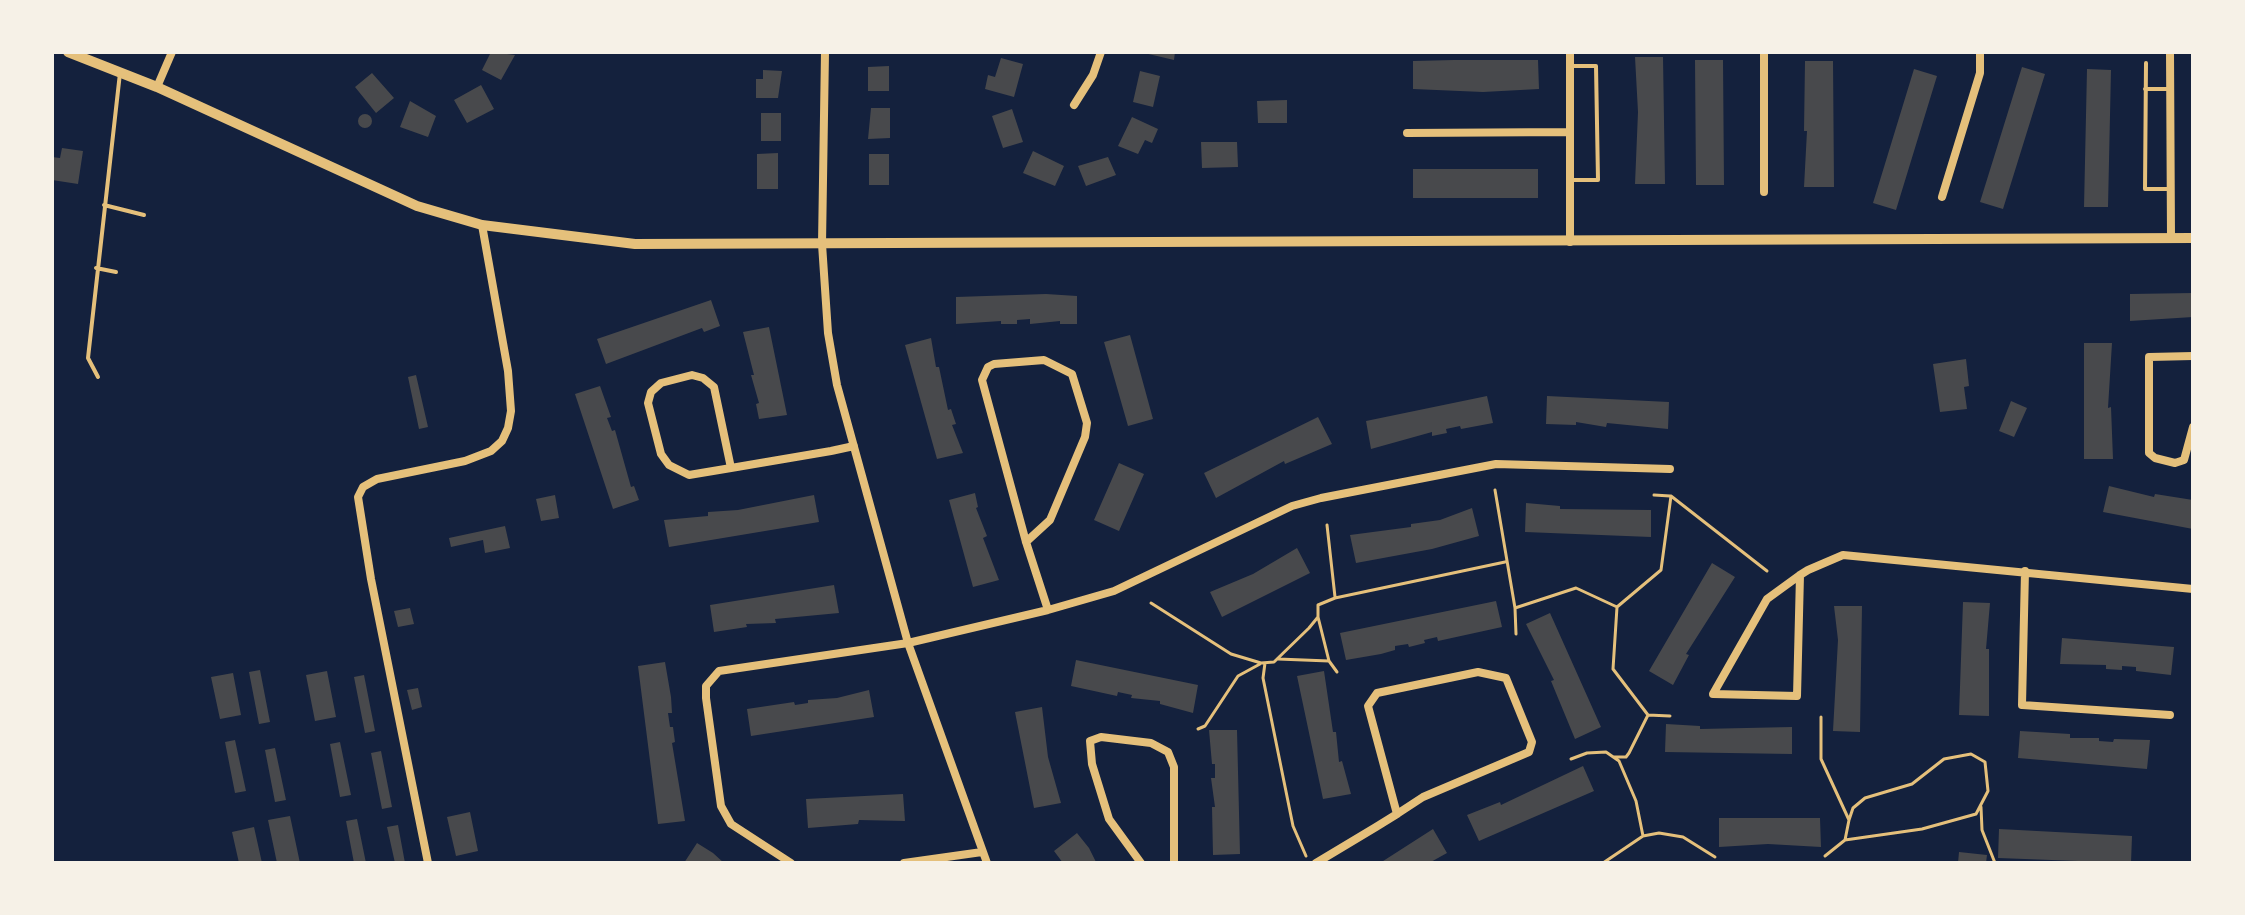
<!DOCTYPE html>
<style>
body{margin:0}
#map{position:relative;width:2245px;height:915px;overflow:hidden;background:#14213d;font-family:"IBM Plex Serif",serif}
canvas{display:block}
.frame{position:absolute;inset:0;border:54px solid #f6f1e7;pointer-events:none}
</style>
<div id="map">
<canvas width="2245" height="915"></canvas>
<div class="frame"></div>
</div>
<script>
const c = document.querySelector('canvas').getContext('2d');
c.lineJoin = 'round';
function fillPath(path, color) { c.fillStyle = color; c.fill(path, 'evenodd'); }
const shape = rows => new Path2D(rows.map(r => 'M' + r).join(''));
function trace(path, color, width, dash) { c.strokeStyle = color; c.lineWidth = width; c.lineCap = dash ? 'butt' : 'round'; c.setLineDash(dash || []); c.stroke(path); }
fillPath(shape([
 [491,52,515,55,501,80,482,70],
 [1140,52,1175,52,1174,60],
 [1635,57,1663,57,1665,184,1635,184,1638,112],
 [1001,58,1023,64,1014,97,985,89,988,75,995,77],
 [1454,60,1538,60,1539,89,1483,92,1413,89,1413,61],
 [1695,60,1723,60,1724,185,1696,185],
 [1805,61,1833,61,1834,187,1804,187,1807,131,1804,131],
 [889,66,889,91,868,91,868,67],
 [2022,67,2045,74,2003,209,1980,202],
 [1914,69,1937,76,1896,210,1873,203],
 [2087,69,2111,70,2108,207,2084,207],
 [763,70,782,71,778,98,756,98,756,79,763,79],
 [1140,71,1160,76,1153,107,1133,102],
 [372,73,394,98,376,113,355,87],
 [481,85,494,109,467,123,454,100],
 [1287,100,1287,123,1258,123,1257,101],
 [410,101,436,116,428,137,400,127],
 [871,108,890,108,890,138,868,139],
 [1012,109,1023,142,1003,148,992,116],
 [761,113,781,113,781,141,761,141],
 '358 121a7 7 0 1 1 14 0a7 7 0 1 1-14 0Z',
 [1132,117,1158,129,1152,143,1145,140,1138,154,1118,146],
 [1201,142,1237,142,1238,167,1202,168],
 [62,148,83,151,78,184,52,180,52,157,60,158],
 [1033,151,1064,166,1055,186,1023,173],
 [778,153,778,189,757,189,757,154],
 [869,154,889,154,889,185,869,185],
 [1108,157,1116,175,1086,186,1078,166],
 [1413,169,1538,169,1538,198,1413,198],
 [2193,293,2193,317,2130,321,2130,294],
 [1046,294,1077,296,1077,324,1060,324,1060,321,1030,324,1030,319,1017,320,1017,324,1001,324,1001,321,956,324,956,297],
 [711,300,720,326,704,332,702,328,606,364,597,339],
 [769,327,787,415,759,419,756,404,759,403,751,375,754,375,743,332],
 [1130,335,1153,419,1128,426,1104,342],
 [931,338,936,367,939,367,948,410,951,409,956,424,952,425,963,453,937,459,905,345],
 [2084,343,2112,343,2108,408,2111,407,2113,459,2084,459],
 [1966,359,1969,386,1964,387,1967,409,1940,412,1933,364],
 [416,375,428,427,419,429,408,377],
 [600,386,611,417,607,418,612,431,615,430,631,487,634,486,639,500,613,509,575,394],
 [1487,396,1493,423,1461,429,1460,426,1446,429,1447,433,1432,436,1432,432,1371,449,1366,421],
 [1547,396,1669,402,1668,429,1607,423,1606,427,1576,422,1576,425,1546,424],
 [2011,401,2027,408,2014,437,1999,431],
 [1318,417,1332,444,1285,464,1284,461,1216,498,1204,473],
 [1119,463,1144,474,1119,531,1094,520],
 [2109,486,2154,497,2155,494,2193,500,2193,529,2103,512],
 [975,493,978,507,976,508,987,536,983,538,999,580,973,587,949,500],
 [555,495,559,518,541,521,536,499],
 [814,495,819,522,669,547,664,520,708,516,708,512,738,510],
 [1526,503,1560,506,1560,509,1651,510,1651,537,1525,532],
 [1472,508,1479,536,1432,549,1356,563,1350,535,1411,527,1411,524,1440,520],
 [505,526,510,548,485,553,483,540,451,547,449,538],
 [1297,548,1310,573,1222,617,1210,592,1253,574],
 [1712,563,1735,577,1686,654,1689,655,1673,685,1649,671],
 [834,585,839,613,775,619,776,623,746,624,747,627,714,632,710,605],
 [1496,601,1502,627,1438,641,1437,637,1424,640,1425,643,1409,647,1408,644,1395,646,1395,650,1381,654,1346,660,1340,633],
 [1963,602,1990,603,1986,649,1989,649,1989,716,1959,715],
 [1834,606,1862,606,1860,732,1833,731,1838,640],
 [410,608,414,624,398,627,394,611],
 [1550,613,1601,727,1575,739,1551,681,1554,680,1526,624],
 [2062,638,2174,647,2171,675,2136,671,2136,667,2122,666,2122,670,2106,669,2106,665,2060,664],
 [1076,660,1198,685,1193,713,1160,704,1160,701,1131,698,1132,695,1118,692,1117,696,1071,686],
 [665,662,671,697,672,713,668,713,670,727,673,727,675,742,672,743,685,821,658,824,638,666],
 [260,670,270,722,259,724,249,672],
 [327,671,336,717,315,721,306,675],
 [1324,671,1333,732,1336,732,1339,762,1342,761,1351,794,1323,799,1297,676],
 [233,673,241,715,220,719,211,677],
 [364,675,375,731,365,733,354,677],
 [418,688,422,707,412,710,407,690],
 [869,690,874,717,751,736,747,709,794,702,795,705,808,703,808,700,837,698],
 [1042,707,1048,757,1061,803,1034,808,1015,712],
 [1666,724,1700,726,1700,729,1792,727,1792,754,1665,752],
 [1209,730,1237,730,1240,854,1213,855,1212,807,1215,807,1211,778,1215,778,1215,764,1212,764],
 [2020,731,2070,734,2070,738,2099,738,2099,741,2113,742,2114,739,2150,740,2147,769,2018,758],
 [235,740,246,791,235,793,225,742],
 [340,742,351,795,340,797,330,744],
 [275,748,286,800,275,802,265,750],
 [381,751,392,807,382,809,371,753],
 [1583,766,1594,791,1479,841,1467,815,1500,802,1501,805],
 [903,794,905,821,859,820,858,824,808,828,806,799],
 [470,812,478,851,456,856,447,817],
 [290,816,300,863,277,863,268,820],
 [1719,818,1820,818,1821,847,1768,844,1719,847],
 [357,819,366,863,354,863,346,821],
 [398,825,405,863,395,863,387,827],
 [254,827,262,863,239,863,232,832],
 [1433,829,1447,853,1429,863,1380,863],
 [1999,829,2132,836,2131,863,1998,858],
 [1077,833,1089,848,1096,862,1063,863,1054,851],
 [697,843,713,853,724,863,684,863],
 [1959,852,1987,855,1986,863,1958,863]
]), '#48494c');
trace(shape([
 [1495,490,1515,608],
 [1654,495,1670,496],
 [1327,525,1335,597],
 [1151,603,1231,654,1261,663,1274,662,1309,628,1318,617,1318,605,1335,598,1505,562],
 [1617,607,1661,570,1671,496,1767,571],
 [1318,617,1329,661,1337,672],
 [1516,634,1515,608,1576,588,1617,607,1613,669,1648,715,1629,753,1626,757,1614,757],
 [1278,659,1329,661],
 [1265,663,1263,678,1293,826,1306,856],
 [1648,715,1670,716],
 [1821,717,1821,759,1849,820,1845,840,1825,856],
 [1198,729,1205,726,1238,676,1260,664],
 [1571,759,1587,753,1606,752,1619,761,1636,801,1643,836],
 [1981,807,1982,830,1995,863],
 [1845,840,1922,829,1976,814,1988,791,1985,762,1971,754,1944,759,1912,784,1865,798,1853,808,1849,820],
 [1603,863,1643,836,1659,833,1683,837,1715,857]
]), '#e5c07b', 3);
trace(shape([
 [2146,63,2145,189,2168,189],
 [2145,89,2168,89],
 [1570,180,1598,180,1596,66,1571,66],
 [104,205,144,215],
 [96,268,116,272],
 [98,377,88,358,120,73]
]), '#e5c07b', 4);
trace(shape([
 [825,52,822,244,828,333,837,385,908,643,987,863],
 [1764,52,1764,192],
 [2170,52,2171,238],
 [157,87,172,52],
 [1074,105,1093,75,1101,52],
 [1407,133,1570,132],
 [1942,197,1980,73,1980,52],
 [1570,242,1570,52],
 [2193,356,2149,357,2149,453,2155,458,2175,463,2184,460,2193,427],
 [731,468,714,387,703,378,692,375,661,383,651,392,648,403,661,454,669,465,689,475,731,468,831,451,854,446],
 [1026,542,1050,520,1085,437,1087,423,1072,374,1044,360,994,364,988,367,982,380,1026,542,1048,610],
 [2025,571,2022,705,2170,715],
 [1800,575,1797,696,1713,694,1767,599,1800,575,1808,570,1843,555,2193,589],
 [428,863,371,579,358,497,363,487,377,479,465,461,491,451,502,441,508,428,511,411,508,371,482,225],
 [791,863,731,824,721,806,706,698,706,686,719,671,908,643,1048,610,1114,591,1292,506,1321,498,1496,464,1670,469],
 [904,863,982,852],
 [1141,863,1109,819,1092,764,1090,741,1101,737,1151,743,1168,752,1174,767,1174,863],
 [1316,863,1376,827,1397,814,1423,797,1529,752,1532,742,1506,678,1478,672,1377,693,1368,706,1397,814]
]), '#e5c07b', 8);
trace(shape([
 [68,52,157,87,417,206,482,225,635,244,2193,238]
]), '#e5c07b', 10);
</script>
